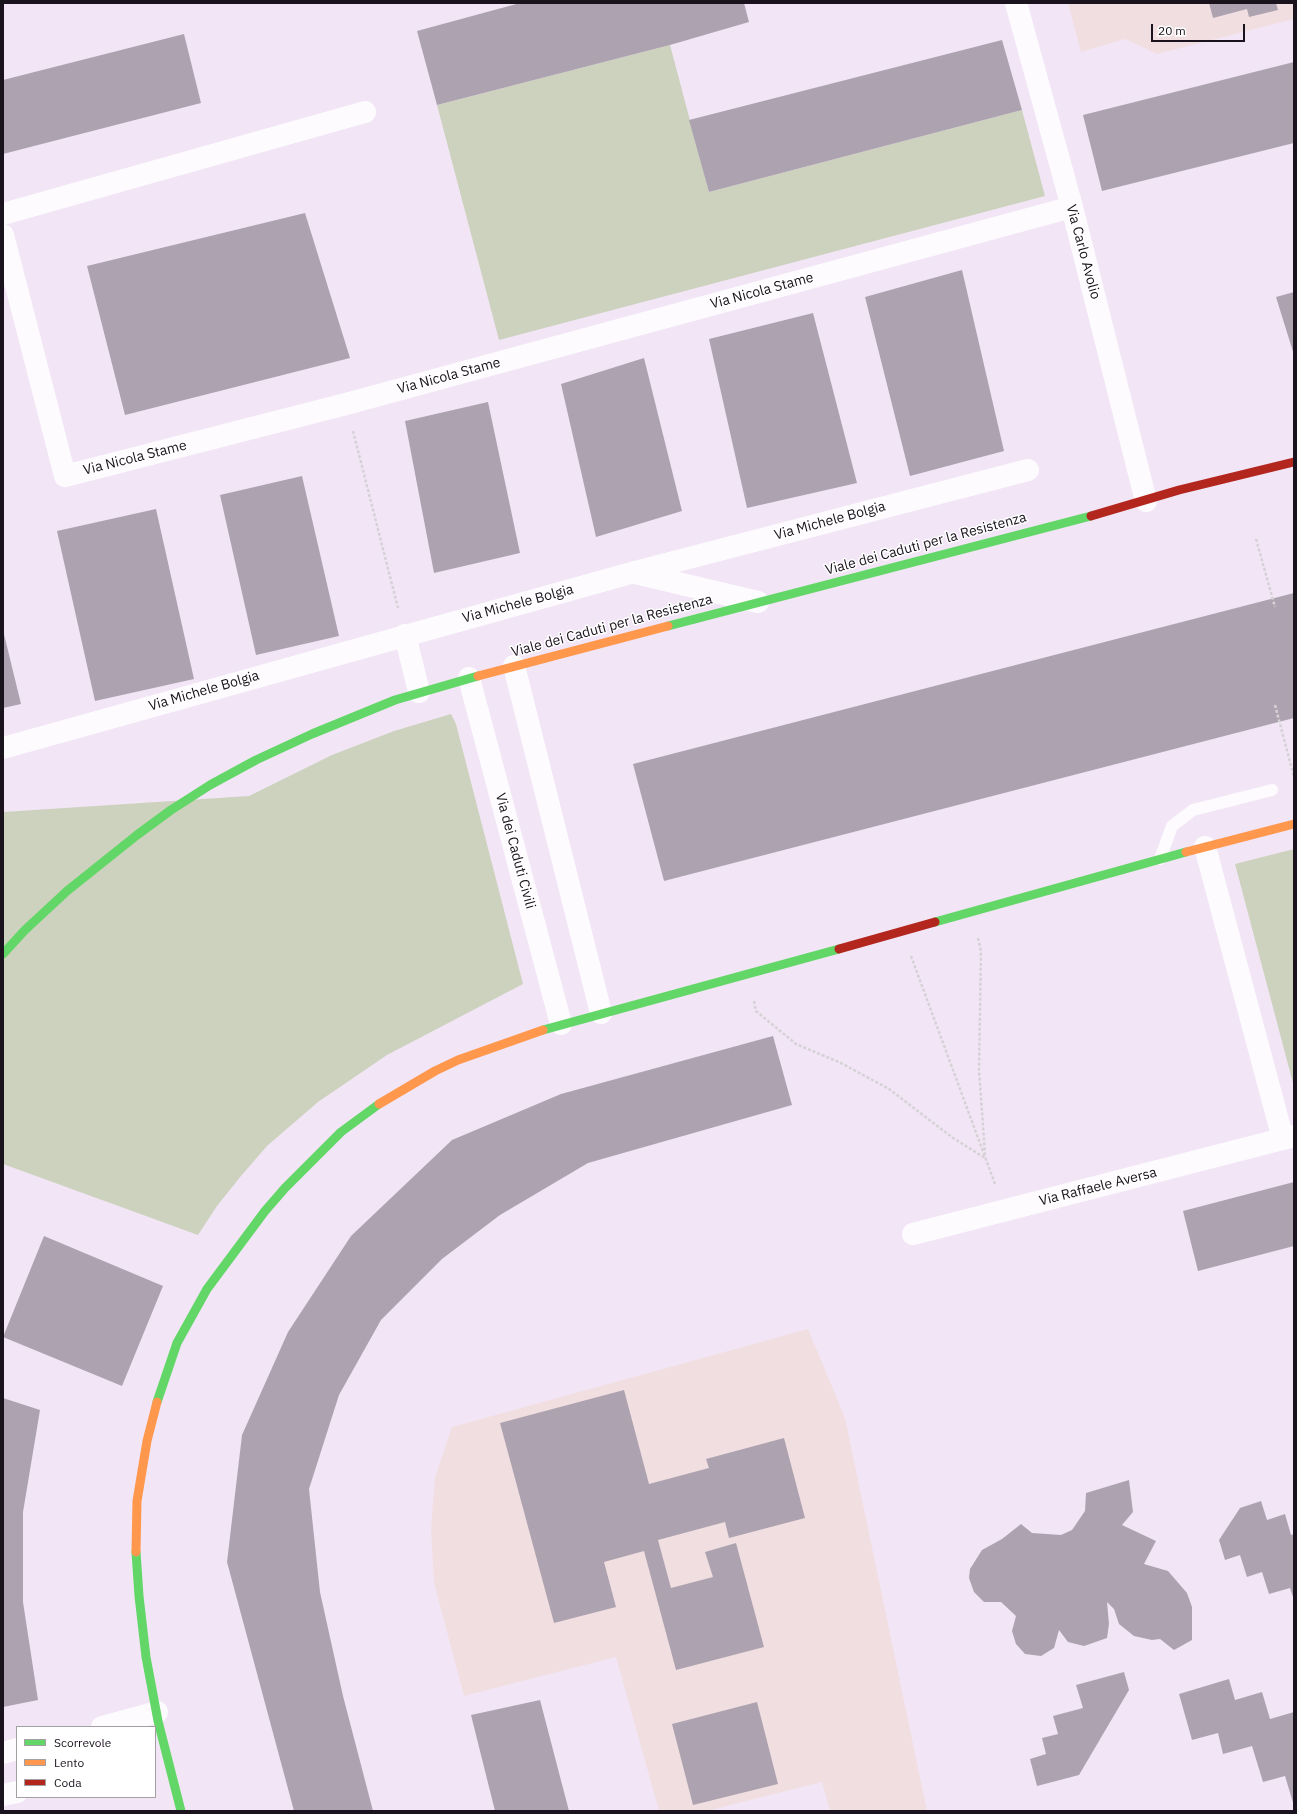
<!DOCTYPE html>
<style>
body{margin:0}
#map{position:relative;width:1297px;height:1814px;overflow:hidden;background:#f2e6f6;font-family:"IBM Plex Sans",sans-serif}
canvas{display:block}
.frame{position:absolute;inset:0;border:4px solid #1a121c;pointer-events:none}
.legend{position:absolute;left:16px;top:1726px;width:140px;height:72px;box-sizing:border-box;background:#fff;border:1px solid #a3a0a4;margin:0;padding:5px 7px;list-style:none;font-size:12px;color:#1a121c}
.legend li{display:flex;align-items:center;gap:8px;height:20px}
.legend b{width:20px;border:1px solid #a3a0a4}
.scale{position:absolute;left:1151px;top:24px;width:94px;height:18px;box-sizing:border-box;border:2px solid #1a121c;border-top:0;padding-left:5px;font-size:12px;line-height:14px;white-space:nowrap;color:#1a121c;-webkit-text-stroke:3px #fff;paint-order:stroke}
</style>
<div id="map">
<canvas width="1297" height="1814"></canvas>
<div class="frame"></div>
<ul class="legend">
<li><b style="height:5px;background:#63d668"></b>Scorrevole</li>
<li><b style="height:5px;background:#ff974d"></b>Lento</li>
<li><b style="height:5px;background:#b3261e"></b>Coda</li>
</ul>
<div class="scale">20 m</div>
</div>
<script>
const c = document.querySelector('canvas').getContext('2d');
c.lineJoin = 'round';
function fillPath(path, color) { c.fillStyle = color; c.fill(path, 'evenodd'); }
const shape = rows => new Path2D(rows.map(r => 'M' + r).join(''));
function trace(path, color, width, dash) { c.strokeStyle = color; c.lineWidth = width; c.lineCap = dash ? 'butt' : 'round'; c.setLineDash(dash || []); c.stroke(path); }
function label(font, color, halo, rows, align = 'center') {
  c.font = font + ' "IBM Plex Sans",sans-serif'; c.lineWidth = 3; c.setLineDash([]); c.textBaseline = 'middle'; c.strokeStyle = halo; c.fillStyle = color; for (const [text, x, y, turn = 0] of rows) {
    c.save(); c.translate(x, y); c.rotate((+turn || 0) * Math.PI / 180); c.textAlign = isNaN(turn) ? turn : align; if (halo) c.strokeText(text, 0, 0); c.fillText(text, 0, 0); c.restore();
  }
}
fillPath(shape([
 [1068,3,1294,3,1294,19,1157,54,1125,39,1081,52],
 [808,1329,845,1418,927,1811,830,1811,822,1782,707,1811,659,1811,616,1657,464,1696,434,1583,431,1529,435,1477,452,1427]
]), '#f1dee1');
fillPath(shape([
 [670,45,709,192,1022,110,1045,196,499,340,437,105],
 [451,714,456,724,523,984,387,1055,318,1102,267,1146,241,1176,217,1206,198,1235,3,1164,3,812,249,796,332,755,394,731],
 [1294,849,1294,1087,1235,864]
]), '#cdd2be');
fillPath(shape([
 [520,3,744,3,749,22,670,45,437,105,417,31],
 [1209,3,1276,3,1278,10,1249,17,1247,9,1213,18],
 [184,34,201,103,3,154,3,80],
 [1002,40,1022,110,709,192,689,120],
 [1294,62,1294,143,1102,191,1083,115],
 [305,213,350,358,125,415,87,266],
 [962,270,1004,451,910,476,865,297],
 [1294,292,1294,355,1276,297],
 [813,313,857,483,747,508,709,339],
 [644,358,682,511,596,537,561,384],
 [488,402,520,553,434,573,405,421],
 [302,476,339,636,256,655,220,495],
 [156,509,194,679,95,701,57,531],
 [1294,593,1294,718,664,881,633,764],
 [3,630,21,704,3,708],
 [773,1036,792,1105,588,1163,500,1215,442,1259,381,1320,339,1395,309,1489,320,1592,343,1696,373,1811,294,1811,227,1562,242,1435,288,1332,351,1236,452,1140,561,1094],
 [1294,1182,1294,1246,1198,1271,1183,1211],
 [44,1236,163,1286,122,1386,3,1337],
 [624,1390,649,1484,709,1468,706,1459,784,1438,805,1518,729,1538,725,1522,658,1540,671,1588,713,1577,705,1552,736,1543,764,1647,676,1670,644,1551,604,1562,616,1607,554,1623,500,1423],
 [3,1398,40,1410,23,1512,23,1602,38,1700,3,1707],
 [1129,1480,1133,1512,1122,1525,1156,1541,1144,1564,1168,1571,1187,1593,1192,1607,1192,1640,1174,1650,1160,1639,1152,1640,1134,1636,1119,1624,1114,1609,1107,1602,1109,1624,1107,1638,1084,1646,1068,1642,1059,1630,1054,1648,1041,1656,1025,1654,1016,1644,1012,1631,1016,1616,1001,1602,984,1602,974,1592,969,1578,970,1569,982,1550,1002,1539,1021,1524,1032,1533,1061,1535,1072,1530,1085,1511,1086,1493],
 [1261,1501,1267,1520,1285,1514,1291,1535,1294,1534,1294,1600,1290,1588,1269,1594,1262,1572,1247,1577,1240,1555,1225,1560,1219,1540,1240,1508],
 [1124,1672,1129,1690,1079,1775,1037,1786,1030,1759,1046,1754,1042,1738,1058,1734,1053,1716,1083,1708,1076,1685],
 [1229,1679,1235,1700,1262,1692,1270,1719,1294,1712,1294,1806,1285,1776,1263,1782,1252,1746,1223,1754,1218,1733,1192,1740,1179,1694],
 [540,1700,569,1811,495,1811,471,1715],
 [757,1702,778,1784,693,1805,672,1724]
]), '#ada3b0');
trace(shape([
 [353,431,398,608],
 [1256,539,1275,607],
 [1275,705,1294,777],
 [978,938,981,951,979,1070,985,1154],
 [911,956,995,1184],
 [754,1001,756,1011,796,1044,841,1063,889,1089,953,1138,985,1158]
]), '#d5d2d6', 2.5, [3, 2]);
trace(shape([
 [1160,859,1172,826,1193,810,1272,790]
]), '#fdfbfe', 12);
trace(shape([
 [1016,3,1072,207,1146,501],
 [3,214,365,112],
 [3,235,65,476,346,404,1072,207],
 [635,573,758,602],
 [405,635,419,692],
 [514,666,601,1013],
 [469,678,561,1024],
 [3,748,631,573,1028,470],
 [1205,847,1283,1139],
 [913,1234,1294,1136],
 [102,1727,157,1712],
 [3,1753,17,1749],
 [3,1795,17,1792]
]), '#fdfbfe', 22);
trace(shape([
 [668,626,1091,516],
 [935,922,1186,852],
 [3,954,25,930,67,891,137,835,171,810,210,785,256,760,312,734,395,700,478,676],
 [543,1030,839,949],
 [157,1402,177,1343,207,1289,265,1211,285,1188,341,1132,379,1104],
 [136,1552,139,1596,146,1657,158,1721,181,1811]
]), '#63d668', 9);
trace(shape([
 [478,676,668,626],
 [1186,852,1294,824],
 [379,1104,435,1071,458,1060,543,1030],
 [136,1552,137,1501,147,1441,157,1402]
]), '#ff974d', 9);
trace(shape([
 [1091,516,1179,490,1294,462],
 [839,949,935,922]
]), '#b3261e', 9);
label('14px', '#1a121c', '#fff', [
 ["Via Carlo Avolio",1083,252,75],
 ["Via Nicola Stame",762,291,-15],
 ["Via Nicola Stame",449,376,-15],
 ["Via Nicola Stame",135,458,-14],
 ["Via Michele Bolgia",830,521,-15],
 ["Viale dei Caduti per la Resistenza",926,544,-15],
 ["Via Michele Bolgia",518,604,-15],
 ["Viale dei Caduti per la Resistenza",612,626,-15],
 ["Via Michele Bolgia",204,691,-16],
 ["Via dei Caduti Civili",515,851,75],
 ["Via Raffaele Aversa",1098,1187,-14]
]);
</script>
